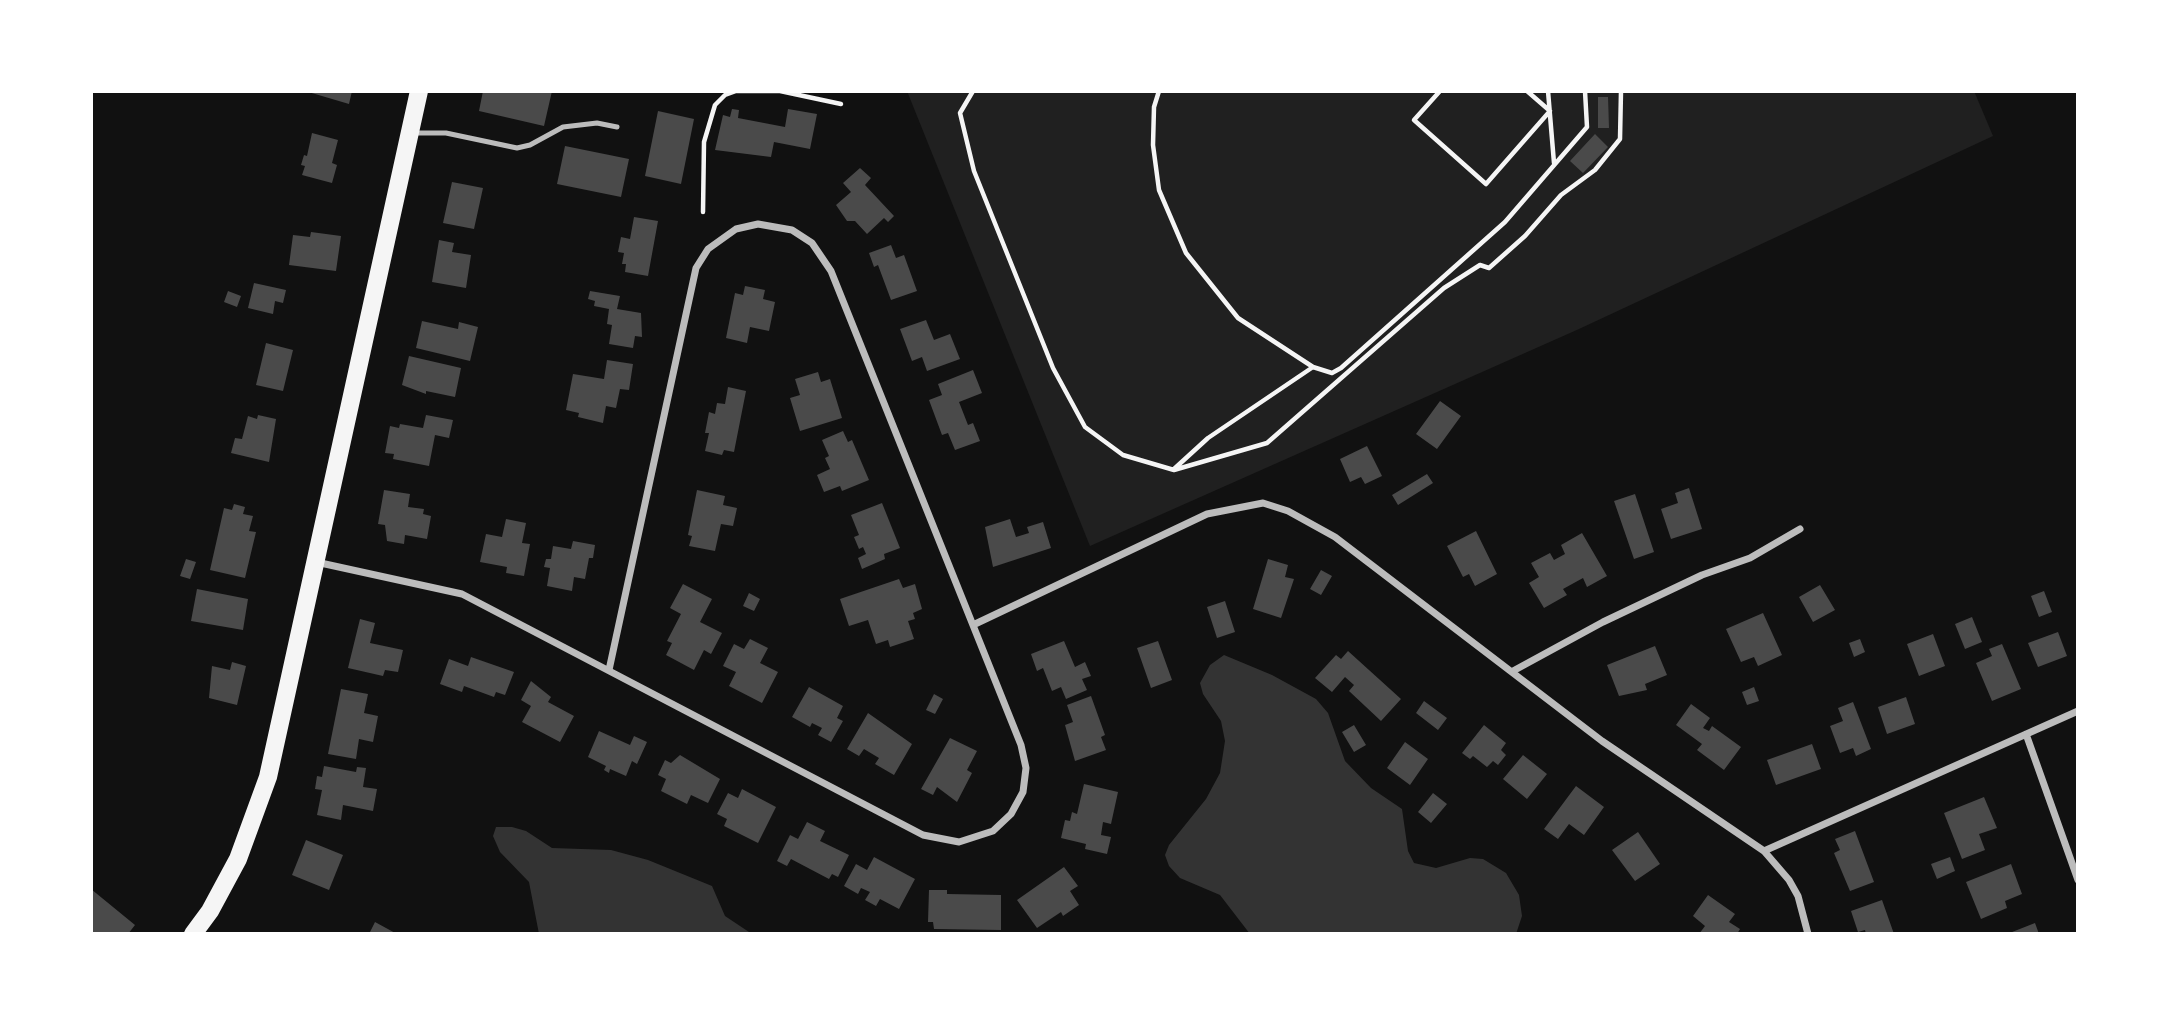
<!DOCTYPE html>
<style>
body{margin:0}
#map{position:relative;width:2169px;height:1025px;overflow:hidden;background:#111;font-family:Signika,sans-serif}
canvas{display:block}
.frame{position:absolute;inset:0;border:93px solid #fff;pointer-events:none}
</style>
<div id="map">
<canvas width="2169" height="1025"></canvas>
<div class="frame"></div>
</div>
<script>
const c = document.querySelector('canvas').getContext('2d');
c.lineJoin = 'round';
function fillPath(path, color) { c.fillStyle = color; c.fill(path, 'evenodd'); }
const shape = rows => new Path2D(rows.map(r => 'M' + r).join(''));
function trace(path, color, width, dash) { c.strokeStyle = color; c.lineWidth = width; c.lineCap = dash ? 'butt' : 'round'; c.setLineDash(dash || []); c.stroke(path); }
fillPath(shape([
 [907,91,1974,91,1993,136,1579,329,1090,546]
]), '#202020');
fillPath(shape([
 [1224,655,1272,675,1316,699,1328,713,1345,761,1371,788,1402,809,1408,851,1414,863,1436,868,1470,858,1483,859,1506,873,1519,895,1522,916,1516,934,1250,934,1220,895,1180,878,1169,866,1165,855,1169,845,1206,799,1220,773,1225,741,1221,721,1203,694,1200,683,1210,665],
 [496,827,512,827,526,831,552,848,611,850,648,860,712,886,725,916,752,934,539,934,529,882,500,852,493,836]
]), '#333');
fillPath(shape([
 [305,91,352,91,349,104],
 [483,91,552,91,544,126,479,111],
 [1598,97,1608,97,1609,128,1598,128],
 [732,109,739,110,738,118,785,127,788,109,817,114,810,149,774,142,771,157,715,150,723,115,730,117],
 [658,111,694,119,681,184,645,176],
 [312,133,338,140,332,163,337,165,332,183,302,175,305,166,301,165,304,155,307,156],
 [1595,134,1608,147,1583,173,1570,161],
 [565,146,629,159,621,197,557,184],
 [860,168,871,178,865,185,894,216,888,222,884,218,867,234,855,221,847,221,836,205,851,192,843,183],
 [452,182,483,188,474,229,443,223],
 [634,217,658,221,648,276,625,272,626,264,622,264,624,253,618,252,621,237,630,239],
 [311,232,341,236,336,271,289,265,293,235,310,237],
 [439,240,454,243,452,252,471,255,466,288,432,282],
 [891,245,896,258,904,255,917,291,891,300,878,265,874,267,869,253],
 [254,283,286,290,283,303,275,301,273,314,248,308],
 [745,286,765,290,763,299,775,302,769,331,750,327,747,343,726,338,735,293,743,295],
 [228,291,241,296,237,307,224,302],
 [590,291,620,296,617,309,641,313,642,337,635,336,633,348,609,344,612,325,607,324,609,309,594,306,595,301,588,299],
 [926,320,934,340,950,334,960,359,927,371,922,357,912,361,900,329],
 [422,321,458,329,459,322,478,327,470,361,416,348],
 [266,343,293,350,283,391,256,385],
 [409,356,461,368,455,397,426,391,426,394,402,385],
 [607,360,633,364,629,390,620,389,616,408,606,406,603,423,578,417,579,413,566,410,573,374,604,379],
 [973,370,982,393,959,402,968,425,973,423,980,441,955,450,948,433,942,435,929,400,942,395,938,384],
 [818,372,821,382,830,379,842,418,800,431,790,398,800,395,795,379],
 [728,387,746,391,734,452,724,450,722,455,705,451,709,433,705,433,709,412,715,414,717,403,725,404],
 [1440,401,1461,416,1437,449,1416,434],
 [258,415,276,419,269,462,231,453,235,438,242,439,248,416,257,419],
 [426,415,453,420,449,438,435,435,429,466,393,459,394,454,385,453,390,426,399,428,400,424,423,428],
 [843,431,848,442,852,440,869,480,842,491,840,486,824,492,817,475,830,469,825,458,829,456,822,440],
 [1367,446,1382,476,1365,484,1361,477,1350,482,1340,459],
 [1427,474,1433,483,1398,505,1392,495],
 [1689,488,1702,529,1671,539,1661,509,1678,503,1675,493],
 [384,490,410,494,408,507,424,509,423,514,431,516,427,539,405,535,404,544,387,541,385,525,378,524],
 [697,490,725,496,723,505,737,508,733,526,721,524,715,551,689,546,692,536,688,535],
 [1635,494,1654,552,1634,559,1614,501],
 [882,503,900,548,884,554,885,559,862,569,858,558,866,554,863,547,859,549,854,537,859,535,851,515],
 [234,504,245,507,243,514,253,516,249,531,256,532,245,578,210,570,224,508,232,510],
 [506,519,526,523,522,543,530,544,524,576,506,573,507,567,480,562,486,534,502,537],
 [1010,519,1016,537,1029,533,1027,527,1043,522,1051,548,993,567,985,527],
 [1476,531,1497,574,1475,586,1469,574,1463,577,1447,546],
 [1582,533,1607,576,1587,587,1583,578,1563,589,1567,595,1544,608,1529,583,1539,577,1531,563,1550,553,1554,560,1565,554,1561,545],
 [573,541,595,545,593,558,589,558,585,579,574,577,572,591,547,586,550,568,544,567,546,559,551,559,553,546,571,549],
 [186,559,196,562,190,579,180,576],
 [1268,559,1288,565,1285,577,1294,579,1281,618,1253,609],
 [1321,570,1332,576,1321,595,1310,589],
 [899,579,903,588,915,584,922,609,913,613,915,619,908,621,914,639,890,647,888,640,876,644,868,620,849,626,840,599],
 [683,584,712,599,700,622,722,633,711,654,704,650,694,670,666,655,672,643,667,641,681,614,670,608],
 [1820,585,1835,610,1813,622,1799,597],
 [197,589,248,599,243,630,191,621],
 [2044,591,2052,612,2039,617,2031,596],
 [749,593,760,599,754,611,743,606],
 [1225,601,1235,632,1217,638,1207,607],
 [1763,613,1782,655,1758,666,1754,657,1741,662,1726,629],
 [1972,617,1982,642,1965,649,1955,624],
 [360,619,375,623,370,643,403,650,398,672,385,670,383,676,348,668],
 [2058,632,2067,656,2038,667,2028,643],
 [1933,634,1945,666,1919,676,1907,644],
 [750,639,768,648,760,663,778,672,762,703,729,686,736,672,723,666,734,644,744,649],
 [1860,639,1865,652,1854,657,1849,643],
 [1064,641,1075,667,1085,662,1091,676,1082,679,1087,690,1066,699,1061,687,1052,691,1043,668,1037,671,1031,654],
 [1158,641,1172,680,1151,688,1137,648],
 [2002,644,2021,689,1992,701,1976,663,1992,656,1989,649],
 [1655,646,1667,675,1645,684,1647,690,1619,696,1607,665],
 [1348,651,1401,699,1381,721,1349,691,1354,685,1345,677,1332,692,1315,678,1336,655,1341,659],
 [471,657,514,672,505,695,496,692,494,697,464,686,462,692,440,684,449,659,468,666],
 [232,662,246,666,237,705,209,698,212,666,230,670],
 [531,681,551,697,548,702,574,716,560,742,522,722,531,706,521,700],
 [809,687,843,706,837,718,843,721,831,742,818,735,822,728,812,723,810,727,792,717],
 [1754,687,1759,701,1747,705,1742,692],
 [341,689,368,694,364,713,378,716,373,742,359,739,356,759,328,754],
 [934,694,943,699,935,714,926,710],
 [1091,696,1105,735,1101,737,1106,750,1075,761,1065,725,1073,722,1067,705],
 [1906,697,1915,724,1887,734,1878,707],
 [1424,701,1447,718,1438,730,1416,713],
 [1853,702,1871,749,1856,756,1853,748,1840,753,1830,726,1843,721,1838,708],
 [1691,704,1710,718,1703,728,1709,731,1712,726,1741,747,1724,770,1697,750,1702,744,1676,725],
 [868,713,912,744,894,775,875,764,879,758,864,749,859,756,847,749],
 [1354,725,1366,745,1354,752,1342,732],
 [1484,725,1506,743,1501,750,1506,755,1498,765,1493,761,1487,767,1473,756,1470,759,1462,753],
 [599,731,630,745,634,736,647,742,637,764,632,761,626,776,610,769,609,773,604,770,606,766,588,757],
 [950,738,977,751,967,770,972,773,957,802,937,787,933,795,921,789],
 [1405,742,1428,759,1410,785,1387,768],
 [1812,744,1821,769,1776,785,1767,760],
 [680,755,720,779,708,803,691,795,687,804,661,791,666,779,658,775,665,760,671,763],
 [1523,755,1547,774,1527,799,1503,779],
 [324,766,356,772,357,767,366,768,363,787,377,789,373,811,343,805,341,820,317,815,322,790,315,789,317,776,322,777],
 [1084,784,1118,792,1111,824,1103,822,1101,835,1111,837,1107,854,1085,849,1086,844,1061,838,1065,820,1070,821,1072,812,1077,814],
 [1576,786,1604,807,1584,835,1569,824,1558,839,1544,829],
 [742,789,776,807,758,843,724,826,727,819,717,814,728,793,738,798],
 [1433,793,1447,804,1431,823,1418,812],
 [1984,797,1997,828,1979,834,1985,850,1962,859,1944,813],
 [807,822,825,831,820,841,849,855,838,877,832,874,829,879,791,859,787,866,777,861,790,835,798,839],
 [1855,831,1874,882,1850,891,1834,853,1840,850,1835,839],
 [1638,832,1660,864,1635,881,1612,850],
 [306,840,343,855,329,890,292,875],
 [874,857,915,879,899,909,880,899,876,906,865,900,870,892,861,888,858,894,844,886,856,864,867,870],
 [1950,857,1955,871,1937,879,1931,864],
 [2011,864,2022,894,2005,901,2007,908,1981,919,1966,882],
 [1064,867,1078,886,1070,891,1079,905,1063,916,1061,912,1037,928,1017,900],
 [91,889,135,925,128,934,91,934],
 [929,890,947,890,947,894,1001,895,1001,930,934,929,933,922,928,922],
 [1708,895,1735,914,1729,922,1740,929,1737,934,1699,934,1705,926,1693,916],
 [1882,900,1894,934,1866,934,1865,930,1858,932,1851,911],
 [375,922,397,934,369,934],
 [2035,923,2039,934,2007,934]
]), '#4a4a4a');
trace(shape([
 [973,91,960,113,974,171,1053,368,1085,427,1123,455,1174,470,1267,443,1444,288,1480,265,1489,268,1525,236,1561,195,1595,170,1620,139,1621,91],
 [1159,91,1154,107,1153,145,1159,190,1186,253,1238,318,1313,367,1332,373,1341,368,1505,222,1587,127,1585,91],
 [1440,91,1414,120,1486,184,1550,111,1527,91],
 [1548,91,1554,163],
 [703,212,704,142,715,105,725,95,736,91,780,91,841,104],
 [1174,469,1208,438,1313,367]
]), '#f5f5f5', 4.5);
trace(shape([
 [412,133,446,133,517,148,530,145,563,127,597,123,617,127]
]), '#bcbcbc', 5);
trace(shape([
 [316,562,462,594,923,835,959,842,993,831,1011,814,1023,792,1026,768,1021,745,831,271,812,243,792,230,758,224,736,229,708,249,696,268,609,670],
 [973,625,1207,514,1263,503,1288,511,1335,537,1602,741,1764,851,1789,880,1798,896,1808,934],
 [1513,671,1603,622,1702,575,1750,558,1800,529],
 [2026,734,2078,880],
 [1764,851,2078,711]
]), '#bcbcbc', 7);
trace(shape([
 [193,934,210,911,238,859,268,777,419,91]
]), '#f5f5f5', 18);
</script>
